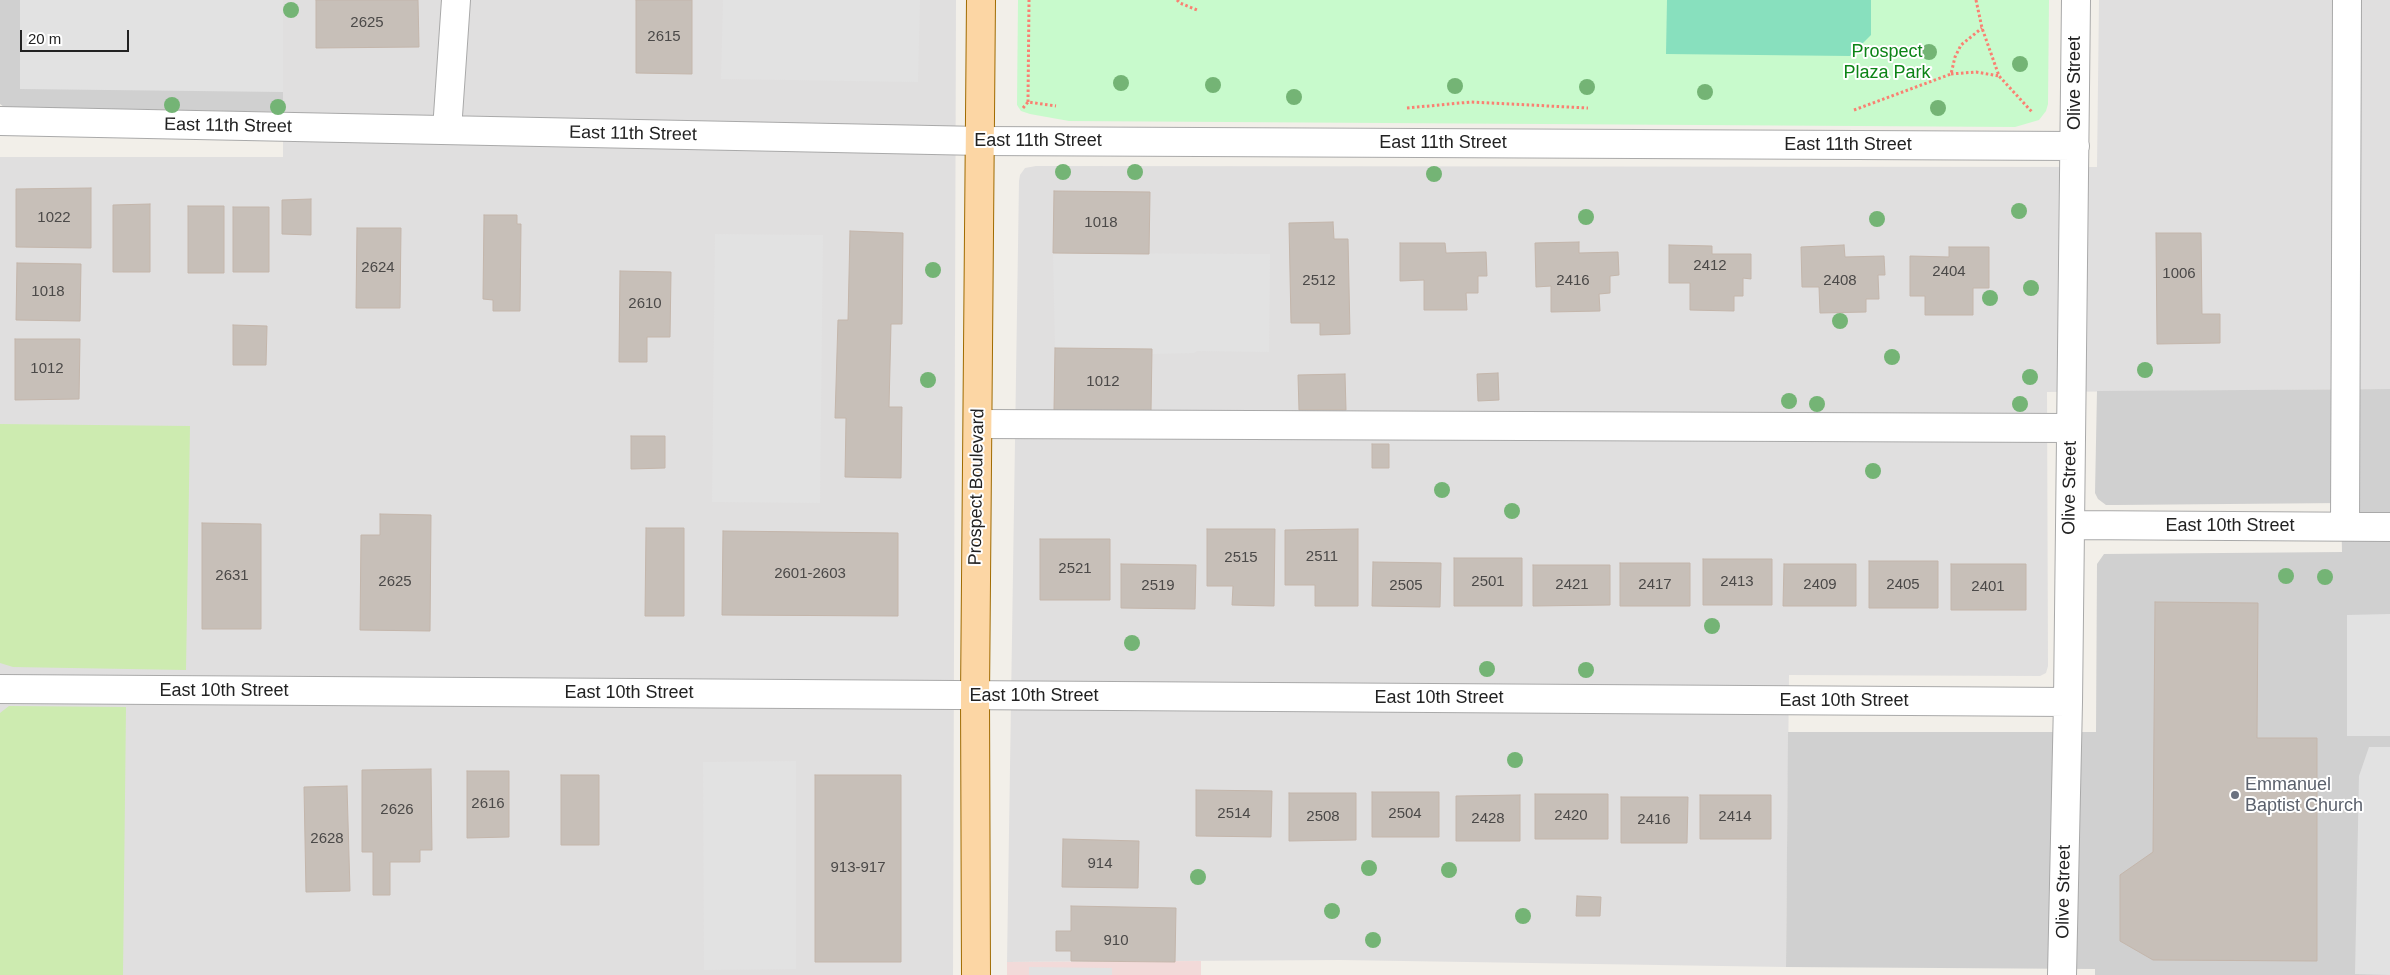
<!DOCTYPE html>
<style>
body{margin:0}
#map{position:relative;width:2390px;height:975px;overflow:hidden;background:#f2efe9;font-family:Helvetica,sans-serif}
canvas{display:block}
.scale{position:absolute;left:20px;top:30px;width:109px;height:22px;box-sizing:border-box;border:2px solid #222;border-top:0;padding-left:6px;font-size:15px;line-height:18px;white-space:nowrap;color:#222;-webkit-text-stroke:4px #fff;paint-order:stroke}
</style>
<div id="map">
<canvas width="2390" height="975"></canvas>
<div class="scale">20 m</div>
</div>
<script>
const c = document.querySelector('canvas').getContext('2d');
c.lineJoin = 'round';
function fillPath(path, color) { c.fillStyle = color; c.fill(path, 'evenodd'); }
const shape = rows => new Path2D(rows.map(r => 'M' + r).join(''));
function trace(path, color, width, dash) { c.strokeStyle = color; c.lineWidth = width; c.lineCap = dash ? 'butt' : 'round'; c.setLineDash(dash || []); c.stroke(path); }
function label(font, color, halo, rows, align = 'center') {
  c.font = font + ' Helvetica,sans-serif'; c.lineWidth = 4; c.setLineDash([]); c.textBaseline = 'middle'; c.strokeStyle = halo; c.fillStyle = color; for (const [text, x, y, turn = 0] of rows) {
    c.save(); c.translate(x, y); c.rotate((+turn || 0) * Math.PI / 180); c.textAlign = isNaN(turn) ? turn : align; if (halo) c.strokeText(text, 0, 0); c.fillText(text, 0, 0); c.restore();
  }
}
fillPath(shape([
 [283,0,956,0,953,975,0,975,0,157,283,157],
 [2099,0,2390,0,2390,389,2047,392,2048,666,2046,673,2040,676,1789,675,1786,967,1340,960,1007,962,1019,181,1020,175,1025,168,1036,166,2097,167]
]), '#e0dfdf');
fillPath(shape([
 [1201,961,1201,975,1007,975,1007,962]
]), '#f2dad9');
fillPath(shape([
 [0,0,283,0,283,112,4,107,0,104],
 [2390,389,2390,975,2095,975,2095,969,1786,967,1788,732,2096,732,2097,564,2104,554,2342,552,2341,503,2116,505,2106,505,2098,499,2095,493,2097,391]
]), '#d0d0d0');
fillPath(shape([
 [0,424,190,426,186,670,13,667,0,663],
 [9,706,126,707,123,975,0,975,0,713]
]), '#cdebb0');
fillPath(shape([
 [1018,0,2049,0,2048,104,2046,111,2039,120,2015,127,1069,121,1030,114,1021,111,1017,105]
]), '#c8facc');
fillPath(shape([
 [1667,0,1871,0,1871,35,1850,56,1666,54]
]), '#88e0be');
fillPath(shape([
 [20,0,283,0,283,92,20,89],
 [723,0,920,0,918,82,721,79],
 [715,234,823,235,820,503,712,502],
 [1053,253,1270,254,1269,352,1197,351,1194,353,1152,354,1152,349,1055,348],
 [2390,614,2390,736,2347,736,2347,615],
 [2369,747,2390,747,2390,975,2355,974,2359,776],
 [796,761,796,969,704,970,703,762],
 [1029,967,1112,968,1112,975,1029,975]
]), '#e2e2e2');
const building = shape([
 [316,0,418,0,419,47,316,48,316,0],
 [636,0,692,0,692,74,636,73,636,0],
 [91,188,91,248,16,247,16,189,91,188],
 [1054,191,1150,192,1149,254,1053,253,1054,191],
 [311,199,311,235,282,234,282,200,311,199],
 [150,204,150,272,113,272,113,205,150,204],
 [188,206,224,206,224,273,188,273,188,206],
 [233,207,269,207,269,272,233,272,233,207],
 [484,215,517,215,517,224,521,224,520,311,493,311,493,300,483,299,484,215],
 [1333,222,1334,239,1348,239,1350,334,1320,335,1320,323,1291,323,1289,223,1333,222],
 [357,228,401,228,400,308,356,308,357,228],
 [850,231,903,233,902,324,891,324,889,407,902,407,901,478,845,477,846,418,835,418,838,320,848,320,850,231],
 [2156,233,2201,233,2202,314,2220,314,2220,343,2157,344,2156,233],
 [1579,242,1579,253,1618,252,1619,275,1610,276,1610,293,1599,294,1600,311,1551,312,1551,286,1536,287,1535,243,1579,242],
 [1400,243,1445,243,1446,253,1486,252,1487,276,1478,276,1478,293,1466,293,1467,310,1424,310,1424,280,1400,281,1400,243],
 [1669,245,1712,246,1712,254,1751,254,1751,279,1743,278,1743,296,1734,296,1734,311,1690,310,1690,283,1669,283,1669,245],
 [1844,245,1845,257,1884,256,1885,275,1878,275,1879,299,1866,299,1866,312,1820,313,1819,287,1802,287,1801,247,1844,245],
 [1949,247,1989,247,1989,288,1973,288,1973,315,1925,315,1925,296,1910,296,1910,256,1949,257,1949,247],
 [17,263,81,264,80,321,16,320,17,263],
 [620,271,671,272,670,337,647,337,647,362,619,362,620,271],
 [233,325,267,326,266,365,233,365,233,325],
 [15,339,80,339,79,399,15,400,15,339],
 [1055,348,1152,349,1151,411,1054,410,1055,348],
 [1498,373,1499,400,1478,401,1477,374,1498,373],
 [1345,374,1346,410,1299,410,1298,375,1345,374],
 [631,436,665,436,665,468,631,469,631,436],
 [1372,444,1389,444,1389,468,1372,468,1372,444],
 [380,514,431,515,430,631,360,630,361,535,380,535,380,514],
 [202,523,261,524,261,629,202,629,202,523],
 [646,528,684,528,684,616,645,616,646,528],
 [1207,529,1275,529,1274,606,1232,605,1233,586,1207,586,1207,529],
 [1358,529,1358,606,1315,606,1315,585,1285,585,1285,530,1358,529],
 [723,531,898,533,898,616,722,615,723,531],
 [1040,539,1110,539,1110,600,1040,600,1040,539],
 [1454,558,1522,558,1522,606,1454,606,1454,558],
 [1703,559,1772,559,1772,605,1703,605,1703,559],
 [1869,561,1938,561,1938,608,1869,608,1869,561],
 [1373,562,1441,563,1440,607,1372,606,1373,562],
 [1620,563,1690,563,1690,606,1620,606,1620,563],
 [1121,564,1196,565,1195,609,1121,608,1121,564],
 [1784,564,1856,564,1856,606,1783,606,1784,564],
 [1951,564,2026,564,2026,610,1951,610,1951,564],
 [1533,565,1610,565,1610,605,1533,606,1533,565],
 [2155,602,2258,603,2257,738,2317,738,2317,961,2153,960,2120,941,2120,875,2153,852,2155,602],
 [431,769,432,850,420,850,420,862,390,862,390,895,373,895,373,852,362,852,362,770,431,769],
 [467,771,509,771,509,837,467,838,467,771],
 [561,775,599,775,599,845,561,845,561,775],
 [815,775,901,775,901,962,815,962,815,775],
 [347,786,350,891,306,892,304,787,347,786],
 [1196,790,1272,791,1271,837,1196,836,1196,790],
 [1372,792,1439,792,1439,837,1372,837,1372,792],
 [1289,793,1356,793,1356,840,1289,841,1289,793],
 [1535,794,1608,794,1608,839,1535,839,1535,794],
 [1520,795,1520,841,1456,841,1456,796,1520,795],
 [1700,795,1771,795,1771,839,1700,839,1700,795],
 [1621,797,1688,797,1687,843,1621,843,1621,797],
 [1063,839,1139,841,1138,888,1062,887,1063,839],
 [1577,896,1601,897,1600,916,1576,916,1577,896],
 [1071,906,1176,908,1175,962,1071,961,1071,951,1056,951,1056,931,1071,931,1071,906]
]);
fillPath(building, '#c7bfb8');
trace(building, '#c4b6ab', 1);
const minor = shape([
 [0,121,981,141,2075,146],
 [447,130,456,0],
 [978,424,2071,428],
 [2070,525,2390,527],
 [2345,526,2347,0],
 [0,689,2068,702],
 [2062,975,2068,702,2076,0]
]);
const major = shape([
 [976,975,975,696,981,0]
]);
trace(minor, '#a9a9a9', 30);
trace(major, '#a06b00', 30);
trace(shape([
 [1177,0,1180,3,1197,10],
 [1976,0,1982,28,1999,76,2032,112],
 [1951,74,1976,72,1999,76],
 [1028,102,1029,0],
 [1023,108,1028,102,1056,106],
 [1407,108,1471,102,1588,108],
 [1854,110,1951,74,1955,57,1961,45,1982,28]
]), '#fa8072', 3, [2.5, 2.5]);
trace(minor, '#fff', 28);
trace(major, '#fcd6a4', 28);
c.fillStyle = '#74b475';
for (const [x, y] of [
 [291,10],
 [1929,52],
 [2020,64],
 [1121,83],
 [1213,85],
 [1455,86],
 [1587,87],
 [1705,92],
 [1294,97],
 [172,105],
 [278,107],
 [1938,108],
 [1063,172],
 [1135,172],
 [1434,174],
 [2019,211],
 [1586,217],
 [1877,219],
 [933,270],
 [2031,288],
 [1990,298],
 [1840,321],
 [1892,357],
 [2145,370],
 [2030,377],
 [928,380],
 [1789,401],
 [1817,404],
 [2020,404],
 [1873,471],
 [1442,490],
 [1512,511],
 [2286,576],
 [2325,577],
 [1712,626],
 [1132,643],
 [1487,669],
 [1586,670],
 [1515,760],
 [1369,868],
 [1449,870],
 [1198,877],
 [1332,911],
 [1523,916],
 [1373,940]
]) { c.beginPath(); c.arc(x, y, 8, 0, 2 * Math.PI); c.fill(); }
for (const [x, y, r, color] of [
 [2235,795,5,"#6b7280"]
]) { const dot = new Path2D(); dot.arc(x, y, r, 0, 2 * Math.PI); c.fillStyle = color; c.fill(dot); trace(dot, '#fff', 2); }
label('15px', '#4b4948', null, [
 ["2625",367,23],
 ["2615",664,37],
 ["1022",54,218],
 ["1018",1101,223],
 ["2412",1710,266],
 ["2624",378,268],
 ["2404",1949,272],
 ["1006",2179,274],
 ["2512",1319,281],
 ["2416",1573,281],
 ["2408",1840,281],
 ["1018",48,292],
 ["2610",645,304],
 ["1012",47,369],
 ["1012",1103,382],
 ["2511",1322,557],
 ["2515",1241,558],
 ["2521",1075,569],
 ["2601-2603",810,574],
 ["2631",232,576],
 ["2625",395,582],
 ["2501",1488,582],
 ["2413",1737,582],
 ["2421",1572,585],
 ["2417",1655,585],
 ["2409",1820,585],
 ["2405",1903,585],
 ["2519",1158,586],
 ["2505",1406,586],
 ["2401",1988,587],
 ["2616",488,804],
 ["2626",397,810],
 ["2514",1234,814],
 ["2504",1405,814],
 ["2420",1571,816],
 ["2508",1323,817],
 ["2414",1735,817],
 ["2428",1488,819],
 ["2416",1654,820],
 ["2628",327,839],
 ["914",1100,864],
 ["913-917",858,868],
 ["910",1116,941]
]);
label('18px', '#0c8416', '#fff', [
 ["Prospect",1887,52],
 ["Plaza Park",1887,73]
]);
label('18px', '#222', '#fff', [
 ["Olive Street",2075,83,-90],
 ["East 11th Street",228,126,1],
 ["East 11th Street",633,134,1],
 ["East 11th Street",1038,141],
 ["East 11th Street",1443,143],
 ["East 11th Street",1848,145],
 ["Prospect Boulevard",977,487,-89],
 ["Olive Street",2070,488,-89],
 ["East 10th Street",2230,526],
 ["East 10th Street",224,691],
 ["East 10th Street",629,693],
 ["East 10th Street",1034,696],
 ["East 10th Street",1439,698],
 ["East 10th Street",1844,701],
 ["Olive Street",2064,892,-89]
]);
label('18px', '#5b616d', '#fff', [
 ["Emmanuel",2245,785],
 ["Baptist Church",2245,806]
], 'left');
</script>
